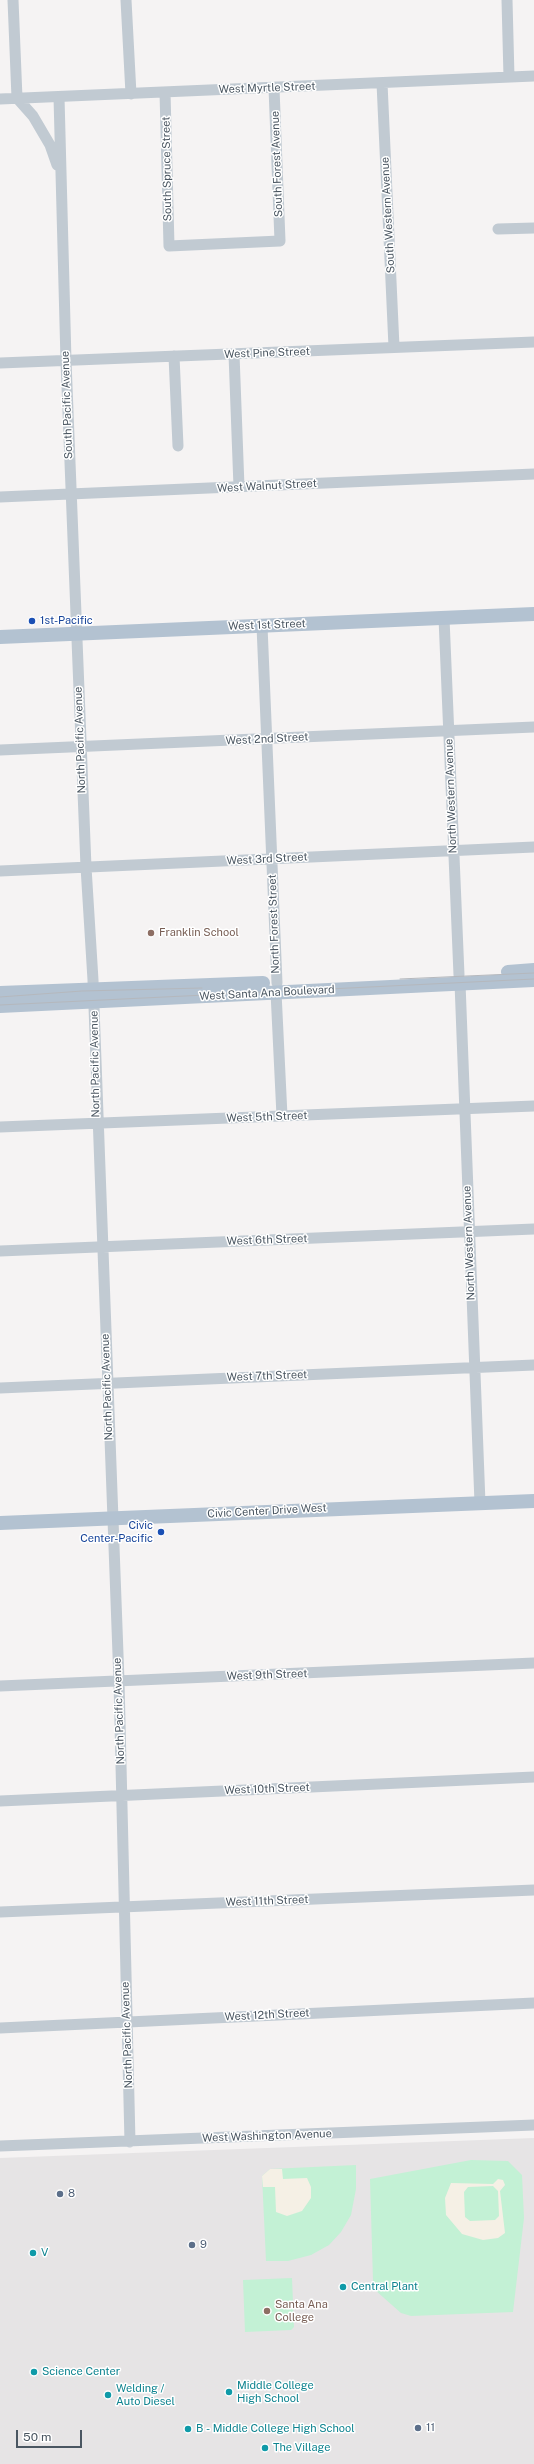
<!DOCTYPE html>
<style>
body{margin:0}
#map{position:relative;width:534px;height:2464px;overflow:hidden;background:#f5f3f3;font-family:"Public Sans",sans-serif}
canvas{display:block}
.scale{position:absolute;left:16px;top:2430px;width:66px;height:18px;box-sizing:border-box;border:2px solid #4a5661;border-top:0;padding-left:5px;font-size:12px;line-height:14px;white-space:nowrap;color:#4a5661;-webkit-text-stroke:3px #fff;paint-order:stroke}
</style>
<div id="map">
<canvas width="534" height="2464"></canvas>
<div class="scale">50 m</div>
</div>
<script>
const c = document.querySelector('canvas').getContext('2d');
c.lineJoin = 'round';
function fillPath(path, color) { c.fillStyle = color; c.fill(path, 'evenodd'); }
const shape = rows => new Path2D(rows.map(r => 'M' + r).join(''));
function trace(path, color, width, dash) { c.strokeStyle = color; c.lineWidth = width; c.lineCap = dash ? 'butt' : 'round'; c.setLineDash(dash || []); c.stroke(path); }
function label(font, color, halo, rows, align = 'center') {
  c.font = font + ' "Public Sans",sans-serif'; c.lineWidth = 3; c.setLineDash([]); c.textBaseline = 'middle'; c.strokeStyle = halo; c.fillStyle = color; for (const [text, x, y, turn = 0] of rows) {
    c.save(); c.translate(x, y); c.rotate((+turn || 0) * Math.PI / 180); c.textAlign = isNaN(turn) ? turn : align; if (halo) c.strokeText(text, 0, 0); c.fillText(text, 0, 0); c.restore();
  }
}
fillPath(shape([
 [534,2138,534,2464,0,2464,0,2158]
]), '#e6e4e5');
fillPath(shape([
 [471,2160,508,2161,522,2175,524,2218,513,2312,411,2316,401,2313,375,2290,373,2281,370,2179],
 [356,2165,356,2189,351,2215,341,2232,329,2245,311,2255,288,2261,266,2261,262,2176,270,2169],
 [292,2278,294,2327,291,2330,245,2332,243,2280]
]), '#c3f1d5');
fillPath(shape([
 [270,2169,282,2169,283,2179,307,2178,311,2187,311,2198,302,2211,287,2216,276,2212,275,2187,263,2187,262,2176],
 [498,2179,503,2180,505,2185,500,2191,505,2233,498,2238,483,2240,462,2234,446,2215,445,2198,451,2183,493,2184],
 [493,2186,498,2191,499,2216,495,2220,470,2221,465,2217,464,2192,468,2187]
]), '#f5f0e5');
trace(shape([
 [13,0,17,98,33,116,50,145,57,165],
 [126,0,131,94],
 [507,0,509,77],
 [382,83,394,347],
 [165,92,169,246,280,241,274,88],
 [59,97,66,361,86,867,93,980,119,1681,130,2142],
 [0,99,534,76],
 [498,229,534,228],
 [234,354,239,487],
 [174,356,178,446],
 [0,363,534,342],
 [0,497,534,474],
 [444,618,459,975],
 [262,626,277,983],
 [0,750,534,727],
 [0,871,534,847],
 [460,983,480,1503],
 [276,992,282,1116],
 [0,1127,534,1106],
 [0,1251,534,1229],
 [0,1388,534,1365],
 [0,1686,534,1663],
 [0,1801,534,1777],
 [0,1912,534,1890],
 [0,2028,534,2003],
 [0,2146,534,2125]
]), '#c1cad2', 11);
trace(shape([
 [0,637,534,614],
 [508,972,534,970],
 [0,993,263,983],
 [0,1006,534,980],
 [0,1523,534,1501]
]), '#b3c2d1', 14);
trace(shape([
 [400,979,534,973],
 [0,997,82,991,202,988],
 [0,1005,534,979]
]), '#b5b8bd', 1);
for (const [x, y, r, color] of [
 [32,621,4,"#1a4fb4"],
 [151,933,4,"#8d6e63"],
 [161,1532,4,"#1a4fb4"],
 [60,2194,4,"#5c6f8a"],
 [192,2245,4,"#5c6f8a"],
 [33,2253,4,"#0f9aa8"],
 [343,2287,4,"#0f9aa8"],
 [267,2311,4,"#8d6e63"],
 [34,2372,4,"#0f9aa8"],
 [229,2392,4,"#0f9aa8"],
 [108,2395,4,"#0f9aa8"],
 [418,2428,4,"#5c6f8a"],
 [188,2429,4,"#0f9aa8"],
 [265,2448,4,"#0f9aa8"]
]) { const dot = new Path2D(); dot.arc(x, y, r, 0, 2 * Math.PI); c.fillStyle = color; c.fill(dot); trace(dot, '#fff', 1.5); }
label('11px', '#4a5661', '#fff', [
 ["West Myrtle Street",267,88,-2],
 ["South Forest Avenue",277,164,-92],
 ["South Spruce Street",167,169,-91],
 ["South Western Avenue",388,215,-93],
 ["West Pine Street",267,353,-2],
 ["South Pacific Avenue",67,405,-92],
 ["West Walnut Street",267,486,-3],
 ["West 1st Street",267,625,-2],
 ["West 2nd Street",267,739,-3],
 ["North Pacific Avenue",80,740,-92],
 ["North Western Avenue",451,796,-92],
 ["West 3rd Street",267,859,-3],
 ["North Forest Street",274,924,-92],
 ["West Santa Ana Boulevard",267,993,-3],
 ["North Pacific Avenue",95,1064,-91],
 ["West 5th Street",267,1117,-2],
 ["West 6th Street",267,1240,-2],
 ["North Western Avenue",469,1243,-92],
 ["West 7th Street",267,1376,-2],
 ["North Pacific Avenue",107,1387,-92],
 ["Civic Center Drive West",267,1511,-3],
 ["West 9th Street",267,1675,-2],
 ["North Pacific Avenue",119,1711,-92],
 ["West 10th Street",267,1789,-2],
 ["West 11th Street",267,1901,-2],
 ["West 12th Street",267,2015,-3],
 ["North Pacific Avenue",127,2035,-92],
 ["West Washington Avenue",267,2136,-2]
]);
label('11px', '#164399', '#fff', [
 ["1st-Pacific",40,621],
 ["Civic",153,1526,"right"],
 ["Center-Pacific",153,1539,"right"]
], 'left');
label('11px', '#785e54', '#fff', [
 ["Franklin School",159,933],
 ["Santa Ana",275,2305],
 ["College",275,2318]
], 'left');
label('11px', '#4e5e75', '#fff', [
 ["8",68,2194],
 ["9",200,2245],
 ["11",426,2428]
], 'left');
label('11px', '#0d838f', '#fff', [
 ["V",41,2253],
 ["Central Plant",351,2287],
 ["Science Center",42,2372],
 ["Middle College",237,2386],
 ["High School",237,2399],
 ["Welding /",116,2389],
 ["Auto Diesel",116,2402],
 ["B - Middle College High School",196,2429],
 ["The Village",273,2448]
], 'left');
</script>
